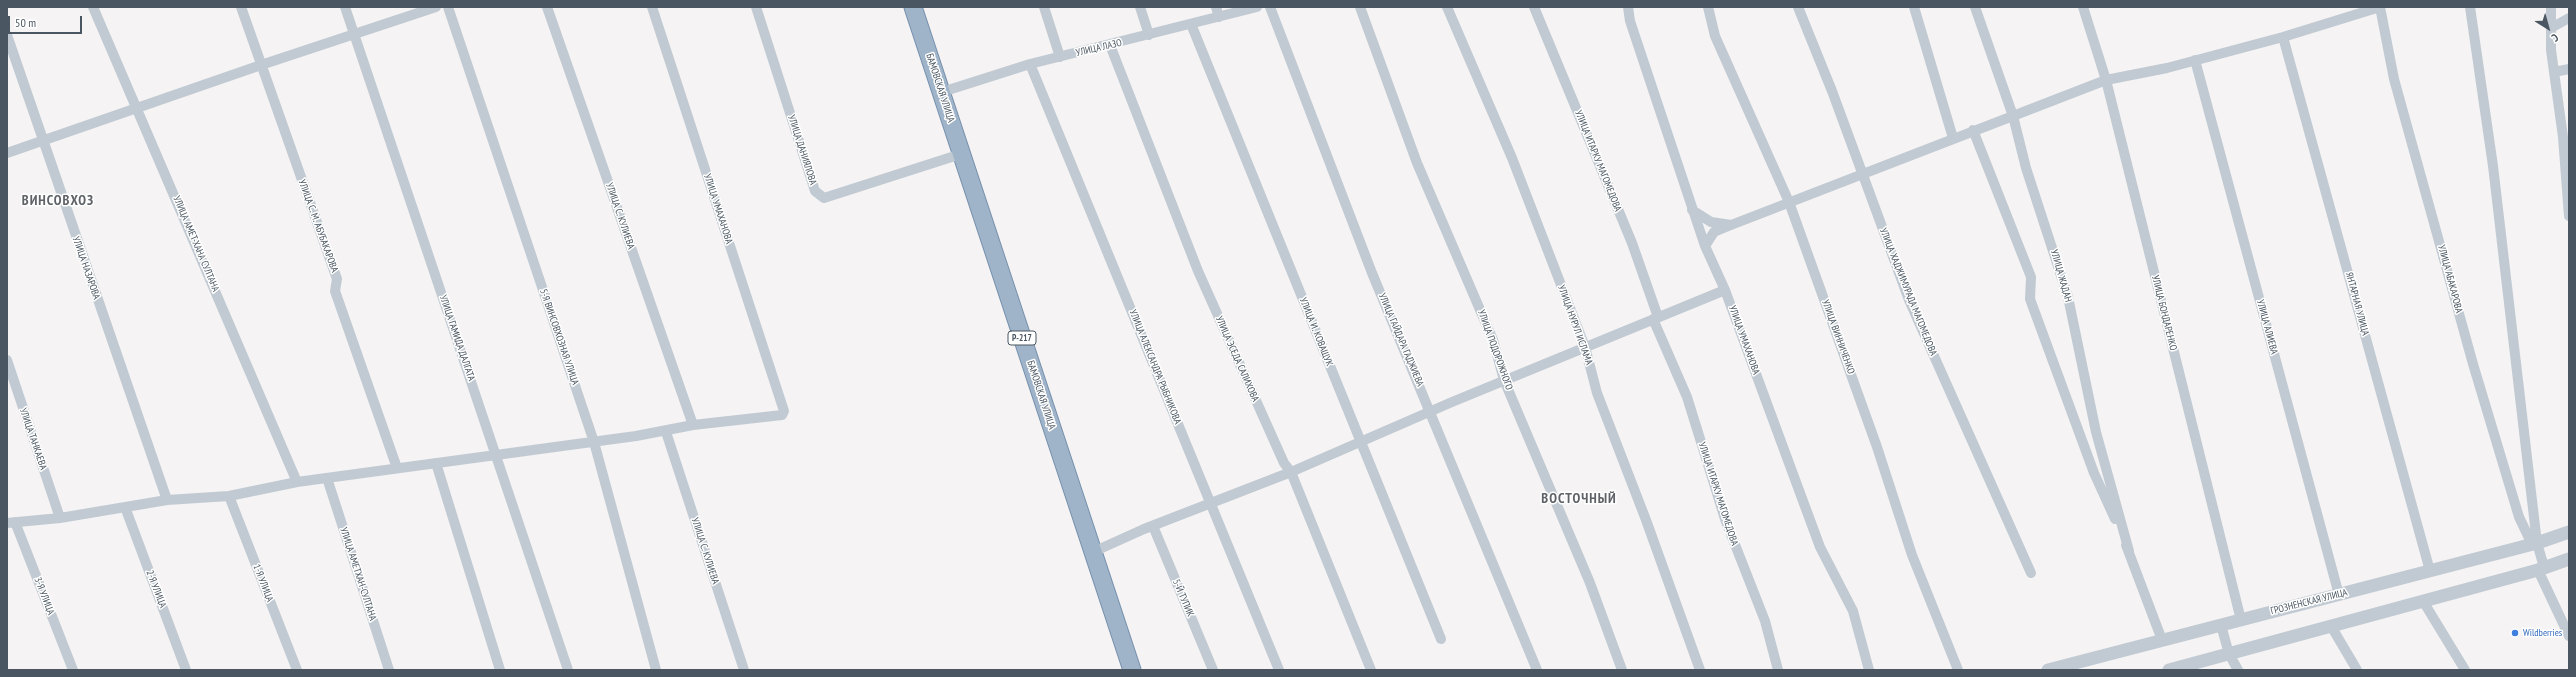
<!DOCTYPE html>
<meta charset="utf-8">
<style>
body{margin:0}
#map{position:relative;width:2576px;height:677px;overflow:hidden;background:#f5f3f3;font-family:"PT Sans Narrow",sans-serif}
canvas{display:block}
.frame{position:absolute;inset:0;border:8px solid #4a5661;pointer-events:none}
.north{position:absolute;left:2528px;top:8px;width:40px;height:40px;-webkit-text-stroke:3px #fff;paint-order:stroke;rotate:143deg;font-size:11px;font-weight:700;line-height:16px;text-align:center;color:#4a5661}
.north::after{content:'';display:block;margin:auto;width:14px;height:18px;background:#4a5661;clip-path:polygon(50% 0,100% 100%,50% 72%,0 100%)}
.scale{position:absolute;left:8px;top:16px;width:74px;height:18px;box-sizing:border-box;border:2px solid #4a5661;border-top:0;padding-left:5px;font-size:12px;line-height:14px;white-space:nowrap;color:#4a5661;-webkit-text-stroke:3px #fff;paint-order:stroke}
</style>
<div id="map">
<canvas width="2576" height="677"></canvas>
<div class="frame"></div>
<div class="north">С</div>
<div class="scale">50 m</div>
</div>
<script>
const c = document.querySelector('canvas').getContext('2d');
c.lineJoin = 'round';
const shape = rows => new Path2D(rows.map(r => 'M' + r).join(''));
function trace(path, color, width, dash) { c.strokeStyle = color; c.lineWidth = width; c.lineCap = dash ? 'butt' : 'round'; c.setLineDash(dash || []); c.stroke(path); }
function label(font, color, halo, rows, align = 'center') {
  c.font = font + ' "PT Sans Narrow",sans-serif'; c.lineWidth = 3; c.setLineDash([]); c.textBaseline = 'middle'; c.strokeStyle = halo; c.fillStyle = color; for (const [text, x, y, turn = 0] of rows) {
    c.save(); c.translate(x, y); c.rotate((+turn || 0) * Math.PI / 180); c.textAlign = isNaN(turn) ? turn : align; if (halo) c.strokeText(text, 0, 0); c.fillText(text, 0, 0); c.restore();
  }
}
const trunk = shape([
 [913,7,1132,670]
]);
trace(trunk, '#7690ad', 19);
trace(shape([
 [93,7,297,482],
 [241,7,337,279,335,291,397,468],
 [345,7,568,670],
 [448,7,594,442,656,670],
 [547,7,693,425],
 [756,7,815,191,824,198,961,154],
 [1044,7,1060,57],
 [1140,7,1149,35],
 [1216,7,1219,17],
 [1270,7,1372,273,1537,670],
 [1360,7,1417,163,1493,340,1504,380,1590,583,1622,670],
 [1447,7,1512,158,1585,347,1597,393,1646,520,1700,670],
 [1534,7,1632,243,1658,317],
 [1628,7,1630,21,1705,246,1725,290,1820,547,1853,611,1869,670],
 [1708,7,1715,36,1789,202,1877,447,1912,555,1958,670],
 [1798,7,1832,91,1909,300,2031,573],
 [1914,7,1953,138],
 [1975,7,2013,116,2026,168,2068,297,2096,432,2129,551],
 [2083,7,2106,80,2241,620],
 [2380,7,2394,79,2473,364,2519,517,2529,538,2537,543],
 [2470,7,2493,166,2537,543,2544,567],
 [2551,7,2551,50,2563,137,2569,216],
 [1191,24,1441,639],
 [2551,28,2569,18],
 [7,35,167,500],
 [2283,37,2430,571],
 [1110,45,1198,271,1284,463,1291,472,1371,670],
 [2195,60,2339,595],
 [1030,64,1279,670],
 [2554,72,2569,69],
 [942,92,1030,64,1257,7],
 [1973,130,2031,277,2030,299,2094,473,2115,519],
 [7,153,261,65,436,7],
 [1692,210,1711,222,1731,225],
 [1705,246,1714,232,1731,225,2106,80,2167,68,2283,37,2380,7],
 [1653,319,1687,397,1725,519,1765,621,1778,670],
 [7,360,60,518],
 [666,432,744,670],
 [436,463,500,670],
 [327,478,389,670],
 [229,496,297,670],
 [125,507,186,670],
 [15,522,73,670],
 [7,523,60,518,167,500,229,496,297,482,636,436,693,425,782,415,784,411,652,7],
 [1153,526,1213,670],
 [2126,545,2162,640],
 [1093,552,1144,529,1291,472,1452,402,1725,290],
 [2538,570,2569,636],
 [2423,601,2465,670],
 [2221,625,2229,654,2238,670],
 [2331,626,2357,670]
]), '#c1cad2', 10);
trace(shape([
 [2048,670,2537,543,2569,532],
 [2169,670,2538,570,2569,559]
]), '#c1cad2', 13);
trace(trunk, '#9fb4c9', 17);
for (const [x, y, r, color] of [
 [2515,633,4,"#3f7fe0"]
]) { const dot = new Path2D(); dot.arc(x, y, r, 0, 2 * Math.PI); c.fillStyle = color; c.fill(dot); trace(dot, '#fff', 1.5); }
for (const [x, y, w] of [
 [1022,338,28]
]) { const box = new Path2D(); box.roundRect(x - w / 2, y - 7, w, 14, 3); c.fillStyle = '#fff'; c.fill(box); trace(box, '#4a5661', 1); }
label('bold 9px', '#4a5661', null, [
 ["Р-217",1022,338]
]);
label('10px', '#4a5661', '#fff', [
 ["УЛИЦА ЛАЗО",1099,48,-13],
 ["БАМОВСКАЯ УЛИЦА",940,88,72],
 ["УЛИЦА ДАНИЯЛОВА",802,150,72],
 ["УЛИЦА ИТАРКУ МАГОМЕДОВА",1598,161,68],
 ["УЛИЦА УМАХАНОВА",718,209,72],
 ["УЛИЦА С. КУЛИЕВА",620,216,71],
 ["УЛИЦА С. М. АБУБАКАРОВА",318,226,70],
 ["УЛИЦА АМЕТ-ХАНА СУЛТАНА",196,244,67],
 ["УЛИЦА НАЗАРОВА",86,268,71],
 ["УЛИЦА ЖАДАН",2061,276,74],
 ["УЛИЦА АБАКАРОВА",2450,279,75],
 ["УЛИЦА ХАДЖИМУРАДА МАГОМЕДОВА",1908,292,68],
 ["ЯНТАРНАЯ УЛИЦА",2357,304,75],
 ["УЛИЦА БОНДАРЕНКО",2164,313,76],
 ["УЛИЦА НУРУЛ ИСЛАМА",1575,325,70],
 ["УЛИЦА АЛИЕВА",2267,327,75],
 ["УЛИЦА И. КОВАЩУК",1316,332,68],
 ["5-Я ВИНСОВХОЗНАЯ УЛИЦА",559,337,71],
 ["УЛИЦА ВИННИЧЕНКО",1838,337,70],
 ["УЛИЦА ГАМИДА ДАЛГАТА",457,338,71],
 ["УЛИЦА ГАЙДАРА ГАДЖИЕВА",1401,340,67],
 ["УЛИЦА УМАХАНОВА",1744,340,70],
 ["УЛИЦА ПОДОРОЖНОГО",1495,350,70],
 ["УЛИЦА ЭСЕДА САЛИХОВА",1237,359,66],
 ["УЛИЦА АЛЕКСАНДРА РЫБНИКОВА",1155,367,68],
 ["БАМОВСКАЯ УЛИЦА",1041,395,72],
 ["УЛИЦА ТАНКАЕВА",33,439,71],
 ["УЛИЦА ИТАРКУ МАГОМЕДОВА",1718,494,72],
 ["УЛИЦА С. КУЛИЕВА",705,551,72],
 ["УЛИЦА АМЕТХАН-СУЛТАНА",358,574,72],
 ["1-Я УЛИЦА",263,583,69],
 ["2-Я УЛИЦА",156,589,69],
 ["3-Я УЛИЦА",44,596,69],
 ["5-Й ТУПИК",1183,598,67],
 ["ГРОЗНЕНСКАЯ УЛИЦА",2309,602,-14]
]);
label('10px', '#366cbe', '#fff', [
 ["Wildberries",2523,633]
], 'left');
c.letterSpacing = '1px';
label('bold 14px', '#5f6368', '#fff', [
 ["ВИНСОВХОЗ",58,201],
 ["ВОСТОЧНЫЙ",1579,499]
]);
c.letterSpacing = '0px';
</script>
